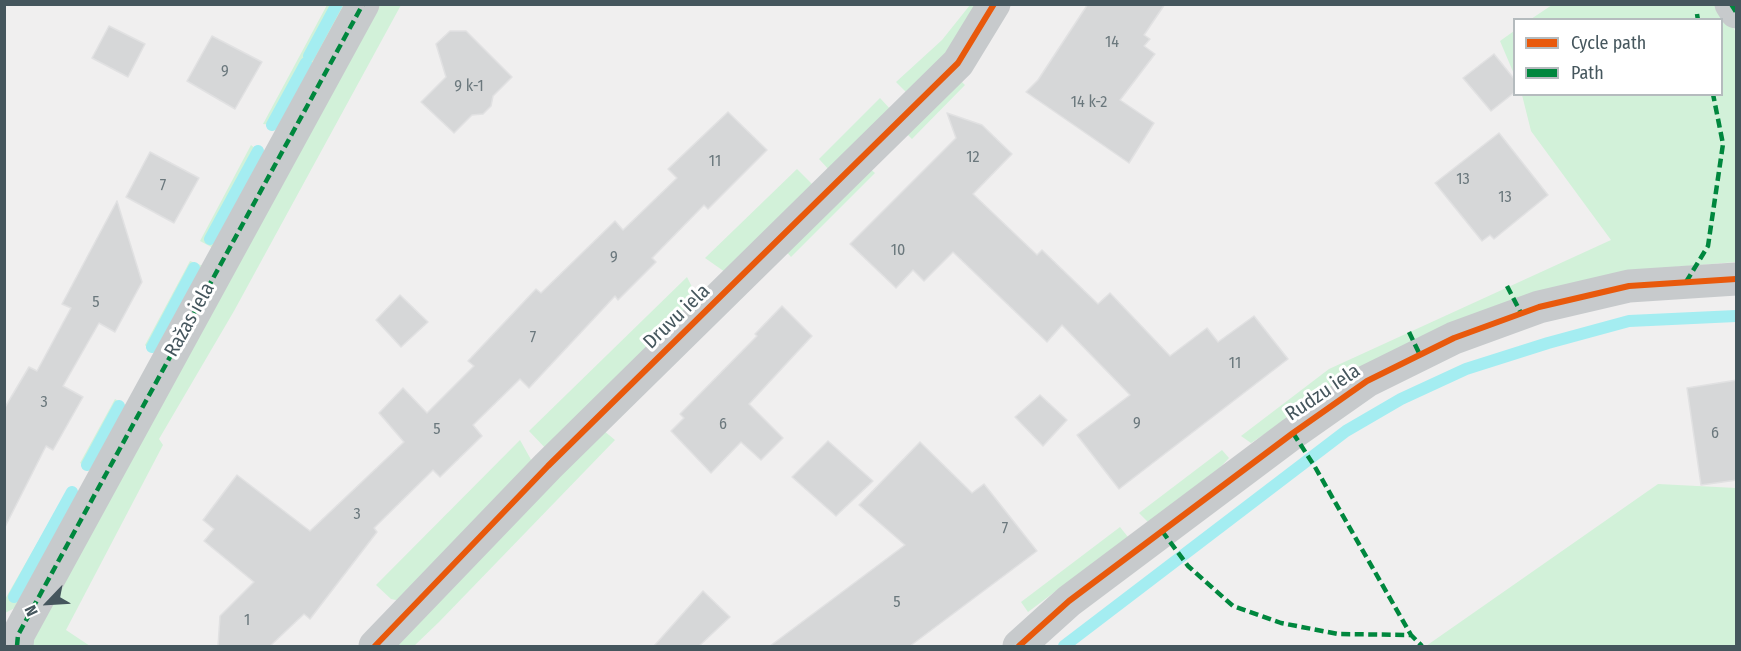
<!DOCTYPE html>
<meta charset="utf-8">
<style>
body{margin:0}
#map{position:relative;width:1741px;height:651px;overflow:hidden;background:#f0efef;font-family:"Fira Sans Condensed",sans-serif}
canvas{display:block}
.frame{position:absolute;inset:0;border:6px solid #45565d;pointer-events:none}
.legend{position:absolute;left:1513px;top:18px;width:210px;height:78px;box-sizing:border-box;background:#fff;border:2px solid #b5bbbe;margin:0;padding:8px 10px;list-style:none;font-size:18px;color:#45565d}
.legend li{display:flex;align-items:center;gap:12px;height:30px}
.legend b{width:30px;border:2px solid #b5bbbe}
.north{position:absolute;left:18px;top:573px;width:60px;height:60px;-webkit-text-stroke:4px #fff;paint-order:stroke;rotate:245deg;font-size:16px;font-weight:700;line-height:24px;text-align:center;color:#45565d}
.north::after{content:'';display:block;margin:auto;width:21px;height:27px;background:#45565d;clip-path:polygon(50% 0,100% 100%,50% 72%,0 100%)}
</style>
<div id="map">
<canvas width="1741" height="651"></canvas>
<div class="frame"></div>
<ul class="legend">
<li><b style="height:8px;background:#e8590c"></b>Cycle path</li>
<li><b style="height:8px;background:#00873e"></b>Path</li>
</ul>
<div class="north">N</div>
</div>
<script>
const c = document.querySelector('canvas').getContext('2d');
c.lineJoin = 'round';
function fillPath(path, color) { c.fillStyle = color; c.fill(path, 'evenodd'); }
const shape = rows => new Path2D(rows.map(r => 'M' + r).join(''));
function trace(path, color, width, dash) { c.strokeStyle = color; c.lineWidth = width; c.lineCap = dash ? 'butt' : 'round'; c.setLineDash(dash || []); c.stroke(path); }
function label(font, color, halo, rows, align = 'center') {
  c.font = font + ' "Fira Sans Condensed",sans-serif'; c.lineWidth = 6; c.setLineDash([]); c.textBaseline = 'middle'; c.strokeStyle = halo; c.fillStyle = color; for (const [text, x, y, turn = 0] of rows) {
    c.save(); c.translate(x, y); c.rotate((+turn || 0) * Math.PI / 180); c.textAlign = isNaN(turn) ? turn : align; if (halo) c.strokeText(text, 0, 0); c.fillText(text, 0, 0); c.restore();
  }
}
fillPath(shape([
 [327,5,348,5,286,119,272,125,263,124],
 [376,5,401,5,234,311,159,439,163,445,66,630,90,646,32,646,37,626],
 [970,5,981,5,963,36,909,95,896,82,942,40],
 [1552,5,1717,5,1736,32,1736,262,1627,271,1363,370,1251,443,1241,436,1329,369,1611,240,1531,131,1522,95,1722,94,1722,20,1531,19],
 [1514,31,1514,74,1500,41],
 [959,79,965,85,912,139,905,132],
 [880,98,892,111,830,171,819,159],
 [251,145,258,151,263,161,215,249,200,241],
 [868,167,875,173,791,257,783,248],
 [797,169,814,186,725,272,705,258],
 [190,261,206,267,155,352,149,350,145,345],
 [687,277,698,299,548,451,529,431],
 [115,399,129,407,95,470,80,463],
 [603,430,615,440,439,622,414,646,389,646],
 [520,440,534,465,401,601,391,599,376,585],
 [1222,450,1229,458,1216,472,1148,522,1139,513],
 [1658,484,1736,488,1736,646,1426,646],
 [68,489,81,495,19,606,5,613,4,601],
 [1120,527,1128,537,1028,612,1021,602]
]), '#d2f1d9');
trace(shape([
 [309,56,337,4],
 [272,125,306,63],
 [210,239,258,151],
 [152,347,194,268],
 [87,465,119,406],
 [14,597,72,492],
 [1064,646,1346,431,1401,399,1466,369,1548,343,1629,321,1736,316]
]), '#a4edf1', 12);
const building = shape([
 [1088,4,1165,4,1144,35,1150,39,1144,46,1155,54,1120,100,1154,123,1129,163,1026,92,1038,80,1088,4],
 [109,26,145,44,128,77,92,58,109,26],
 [450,31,466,31,512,77,493,96,491,106,483,114,472,115,454,133,421,102,446,77,436,44,450,31],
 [212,36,262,62,235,109,187,81,212,36],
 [1494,54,1515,80,1515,92,1491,111,1463,78,1494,54],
 [728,112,767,150,708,209,704,205,652,258,656,262,618,300,615,296,529,388,520,379,473,425,482,436,440,477,433,470,374,528,377,532,310,619,304,614,270,646,218,646,220,616,254,582,204,541,214,529,203,520,237,475,310,531,404,442,379,413,403,388,427,413,474,366,468,361,536,289,541,293,615,221,623,230,677,178,668,169,728,112],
 [947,113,982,125,1012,154,973,194,1037,255,1042,250,1098,304,1110,293,1170,356,1207,328,1218,342,1254,316,1288,359,1119,489,1077,435,1130,395,1062,325,1047,342,953,252,924,281,913,270,896,288,850,244,956,138,947,113],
 [1499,133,1548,195,1494,239,1490,235,1482,241,1435,183,1499,133],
 [150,152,199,178,174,223,126,197,150,152],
 [117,201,142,282,115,332,99,323,63,386,83,397,53,450,46,446,4,529,4,409,29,367,37,371,71,308,62,304,117,201],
 [400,295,428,322,401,347,376,320,400,295],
 [782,306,812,336,749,404,783,438,761,460,741,442,711,473,671,431,684,418,680,414,757,336,755,334,782,306],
 [1737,380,1737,480,1701,485,1687,388,1737,380],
 [1040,395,1067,420,1043,446,1015,417,1040,395],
 [828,441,873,481,836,516,792,477,828,441],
 [920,442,972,493,984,484,1037,551,910,646,770,646,905,545,859,505,920,442],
 [703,591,730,617,699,646,654,646,703,591]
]);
fillPath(building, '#d6d7d8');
trace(building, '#e1e1e2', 1.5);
trace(shape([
 [1731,4,1736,12],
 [17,646,18,635,363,4],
 [375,646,548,466,958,63,994,4],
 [1019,646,1069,601,1293,433,1367,381,1454,338,1539,307,1629,286,1736,279]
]), '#c7cacc', 33);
trace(shape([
 [1731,4,1736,12],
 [1697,14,1698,20],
 [1686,282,1708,246,1723,144,1713,94],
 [1507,286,1521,313],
 [1409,332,1420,355],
 [1293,433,1315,467,1411,635],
 [1162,531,1188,566,1233,606,1281,623,1338,634,1411,635,1422,646],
 [17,646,18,635,363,4]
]), '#00873e', 4.5, [9, 4.5]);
trace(shape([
 [375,646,548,466,958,63,994,4],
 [1019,646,1069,601,1293,433,1367,381,1454,338,1539,307,1629,286,1736,279]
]), '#e8590c', 6);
label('16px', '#6b787d', null, [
 ["14",1112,43],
 ["9",225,72],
 ["9 k-1",469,87],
 ["14 k-2",1089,103],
 ["12",973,158],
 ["11",715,162],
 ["13",1463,180],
 ["7",163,186],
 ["13",1505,198],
 ["10",898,251],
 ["9",614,258],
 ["5",96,303],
 ["7",533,338],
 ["11",1235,364],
 ["3",44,403],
 ["9",1137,424],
 ["6",723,425],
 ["5",437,430],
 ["6",1715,434],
 ["3",357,515],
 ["7",1005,529],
 ["5",897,603],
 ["1",247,621]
]);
label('20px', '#45565d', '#fff', [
 ["Druvu iela",677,317,-44],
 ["Ražas iela",190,320,-61],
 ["Rudzu iela",1323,393,-34]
]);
</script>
